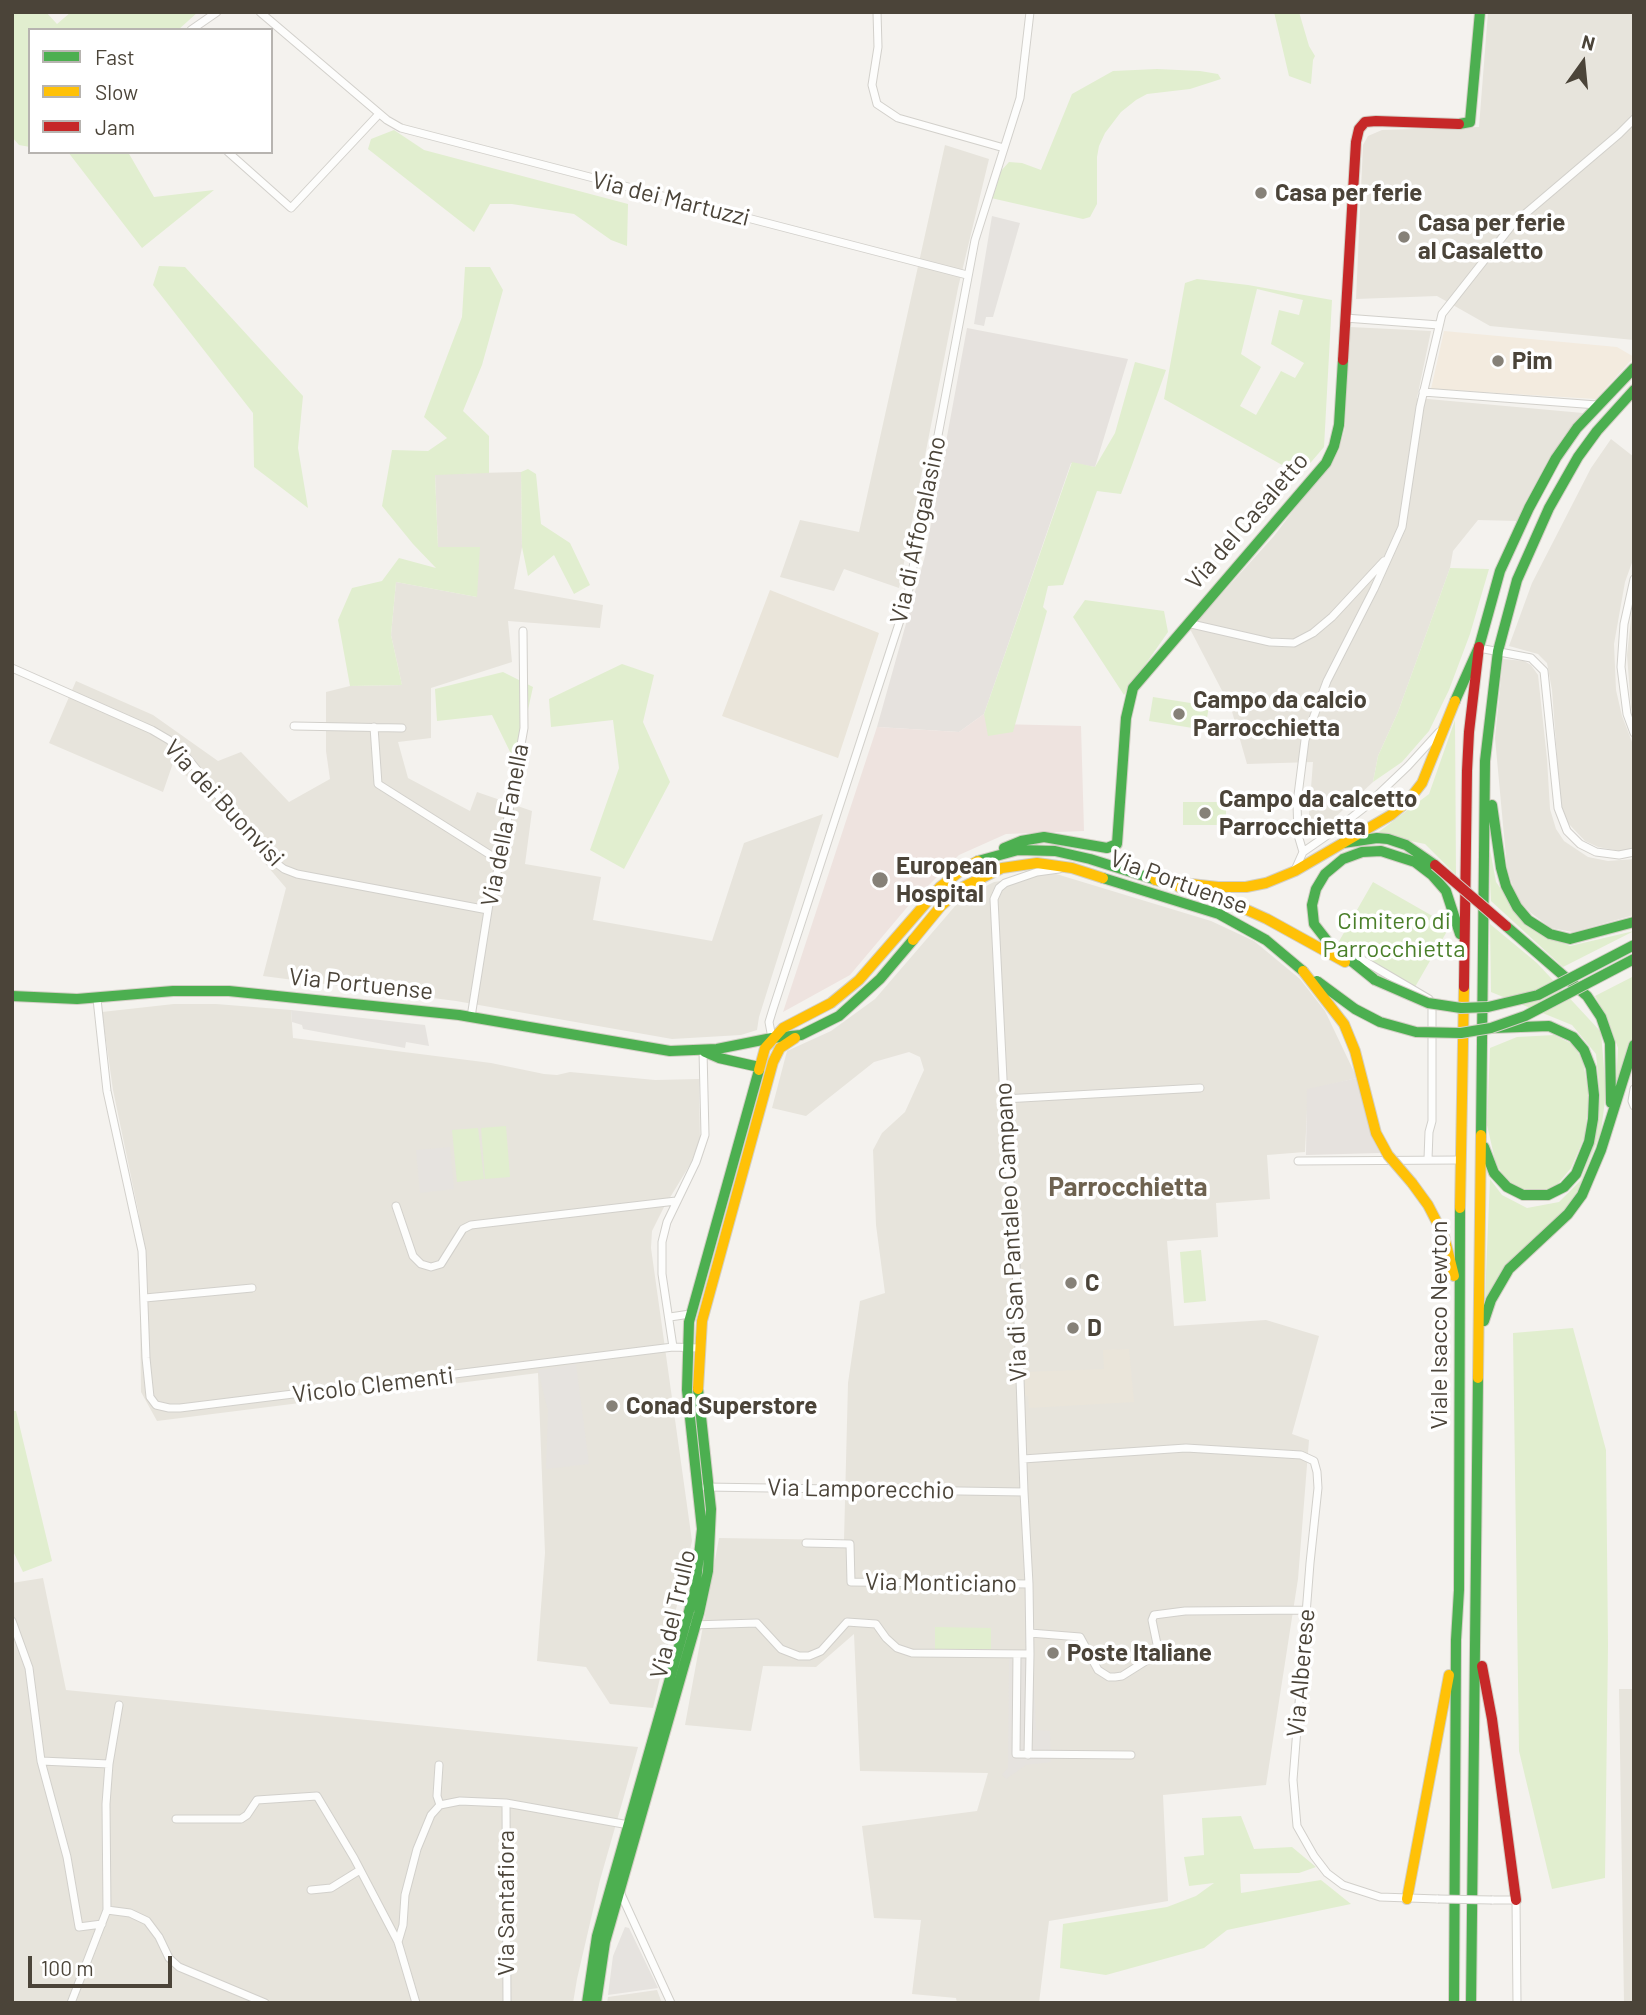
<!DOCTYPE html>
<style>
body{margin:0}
#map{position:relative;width:1646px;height:2015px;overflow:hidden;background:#f4f2ee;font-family:Barlow,sans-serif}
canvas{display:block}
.frame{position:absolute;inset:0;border:14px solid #4b4439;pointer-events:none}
.legend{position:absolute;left:28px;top:28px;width:245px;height:126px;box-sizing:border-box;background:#fff;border:2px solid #b7b4b0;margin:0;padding:9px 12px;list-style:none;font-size:21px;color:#4b4439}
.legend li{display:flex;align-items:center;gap:14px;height:35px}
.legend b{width:35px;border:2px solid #b7b4b0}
.north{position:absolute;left:1548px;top:28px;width:70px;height:70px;-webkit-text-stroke:5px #fff;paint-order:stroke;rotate:15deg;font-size:19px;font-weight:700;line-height:28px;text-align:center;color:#4b4439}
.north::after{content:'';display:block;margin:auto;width:24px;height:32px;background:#4b4439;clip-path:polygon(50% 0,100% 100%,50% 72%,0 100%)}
.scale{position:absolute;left:28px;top:1956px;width:144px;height:32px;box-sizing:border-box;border:4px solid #4b4439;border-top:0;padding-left:9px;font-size:21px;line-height:24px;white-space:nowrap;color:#4b4439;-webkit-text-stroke:5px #fff;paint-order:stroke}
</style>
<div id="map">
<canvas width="1646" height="2015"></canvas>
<div class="frame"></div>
<ul class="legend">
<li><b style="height:9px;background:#4caf50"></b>Fast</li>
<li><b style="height:9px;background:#ffc107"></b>Slow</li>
<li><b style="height:9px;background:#c62828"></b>Jam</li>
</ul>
<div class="north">N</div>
<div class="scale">100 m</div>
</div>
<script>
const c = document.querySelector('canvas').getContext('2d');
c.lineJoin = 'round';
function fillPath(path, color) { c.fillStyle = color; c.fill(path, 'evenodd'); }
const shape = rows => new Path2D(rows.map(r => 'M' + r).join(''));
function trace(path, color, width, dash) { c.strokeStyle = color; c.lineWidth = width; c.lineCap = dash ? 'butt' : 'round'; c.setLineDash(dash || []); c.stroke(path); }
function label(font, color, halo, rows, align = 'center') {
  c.font = font + ' Barlow,sans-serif'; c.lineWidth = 7; c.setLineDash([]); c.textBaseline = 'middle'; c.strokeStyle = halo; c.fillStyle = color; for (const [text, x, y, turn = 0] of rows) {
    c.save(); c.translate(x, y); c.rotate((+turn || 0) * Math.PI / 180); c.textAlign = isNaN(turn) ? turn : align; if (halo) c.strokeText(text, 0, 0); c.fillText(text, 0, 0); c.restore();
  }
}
fillPath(shape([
 [1488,12,1634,12,1634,340,1490,326,1437,296,1356,299,1363,145,1368,136,1382,130,1479,127],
 [945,145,989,159,958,288,899,588,844,569,834,591,780,577,800,520,859,532],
 [1350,327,1431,331,1417,398,1583,413,1563,437,1517,521,1478,520,1453,551,1450,568,1398,712,1378,756,1373,782,1314,837,1308,827,1313,762,1247,764,1231,708,1190,629,1274,536,1339,450,1345,428],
 [1611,439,1634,457,1634,557,1625,582,1614,644,1616,690,1622,716,1634,747,1634,848,1620,851,1598,847,1585,841,1568,823,1561,810,1552,690,1547,663,1538,654,1509,646,1532,583,1591,468],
 [521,472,522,547,514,589,603,605,600,628,508,621,512,662,431,688,431,738,398,742,408,778,470,811,477,792,532,811,525,864,601,877,593,920,712,941,744,843,823,814,759,1017,757,1030,741,1035,672,1039,456,1001,263,976,286,888,210,799,173,763,163,792,49,743,76,681,153,715,218,761,241,752,289,802,330,779,326,751,326,692,350,686,402,685,391,635,396,582,477,597,438,547,435,474],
 [1634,592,1634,718,1631,707,1627,655],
 [1503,659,1524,661,1531,665,1538,675,1547,759,1550,809,1556,829,1564,841,1588,857,1608,861,1634,859,1634,915,1573,932,1551,928,1531,913,1517,899,1507,868,1495,738],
 [1053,873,1211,921,1254,941,1300,979,1325,1011,1357,1078,1308,1090,1305,1152,1267,1155,1270,1199,1216,1203,1218,1237,1167,1241,1174,1326,1266,1320,1319,1336,1292,1434,1309,1440,1298,1579,1266,1785,1163,1795,1168,1901,1049,1921,1039,2003,957,2003,956,1998,912,1994,921,1920,874,1918,862,1826,977,1811,988,1773,860,1771,854,1634,816,1667,763,1666,751,1731,685,1725,719,1538,844,1540,848,1383,860,1301,885,1293,876,1225,873,1150,882,1133,905,1112,924,1070,920,1057,909,1052,874,1062,806,1116,772,1108,787,1051,831,1031,875,999,962,898,994,882],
 [174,1004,216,1004,291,1010,293,1038,491,1063,544,1074,557,1075,570,1072,655,1080,699,1079,700,1139,691,1163,663,1209,652,1231,651,1248,692,1541,653,1708,610,1704,586,1667,537,1661,545,1553,538,1373,157,1421,141,1392,139,1215,113,1090,102,1012],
 [43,1578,66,1690,638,1747,600,1880,577,1979,573,2003,12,2003,12,1583],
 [1619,1689,1634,1689,1634,2003,1624,2003],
 [657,1990,662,2003,607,2003,608,1997]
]), '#e7e4dc');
fillPath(shape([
 [1444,331,1617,347,1634,357,1596,399,1431,389]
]), '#f3ebdf');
fillPath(shape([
 [967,328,1128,359,1095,467,1071,463,984,714,959,732,877,727,925,556],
 [1357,1078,1380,1153,1306,1155,1307,1089]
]), '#e6e2de');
fillPath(shape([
 [770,590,879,633,838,758,722,716],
 [1129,1349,1134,1402,1029,1408,1028,1396,1023,1395,1023,1372,1104,1369,1103,1350]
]), '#eae5da');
fillPath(shape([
 [984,714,998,724,1081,726,1084,831,1006,834,959,855,909,905,850,975,783,1012,877,727,959,732]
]), '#eee3df');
fillPath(shape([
 [12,12,46,12,57,24,71,12,198,12,178,30,30,30,30,147,19,145,12,137],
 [1274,12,1299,12,1309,46,1315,56,1313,60,1311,84,1289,76],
 [1157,69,1200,71,1218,74,1221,79,1190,89,1147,94,1136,100,1121,112,1105,133,1099,146,1097,157,1097,204,1090,217,1083,219,991,198,1000,172,1009,162,1022,163,1041,170,1072,94,1113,71],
 [394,130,424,150,628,204,627,246,611,240,574,214,512,204,490,204,474,232,368,149,371,139],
 [68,152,128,152,154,197,214,190,142,248],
 [159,266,185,267,303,396,298,448,308,508,254,467,253,413,153,285],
 [465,267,490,267,503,290,482,365,463,411,489,436,489,473,435,475,438,547,480,547,477,597,396,582,391,635,402,685,350,686,338,620,352,588,382,581,399,558,436,568,413,544,382,506,392,450,428,451,447,438,424,417,462,317],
 [1197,279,1248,285,1332,300,1324,447,1300,475,1164,399,1185,283],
 [1257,289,1303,300,1299,315,1279,310,1271,344,1304,363,1295,378,1281,371,1256,415,1240,406,1261,367,1241,354],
 [1135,362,1166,370,1132,465,1121,494,1097,491,1063,585,1048,586,1043,607,1047,611,1013,732,988,736,984,714,1072,462,1095,467,1115,433],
 [528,469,536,474,541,524,570,543,590,585,574,594,554,555,528,576,522,547,521,472],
 [1450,568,1489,569,1470,634,1449,690,1429,731,1402,762,1373,782,1378,756,1398,712],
 [1085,600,1164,611,1168,632,1124,695,1073,617],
 [622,664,654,675,643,722,670,782,624,869,590,850,619,768,613,720,551,727,549,699],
 [503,672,533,687,516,764,492,715,437,721,435,689],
 [1153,697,1209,706,1205,730,1149,721],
 [1455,720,1456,875,1425,844,1376,834,1429,794],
 [1183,802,1226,802,1226,825,1183,825],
 [1488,839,1496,882,1528,927,1570,946,1634,931,1563,967,1491,901],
 [1373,882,1450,926,1415,987,1338,943],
 [1490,924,1537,963,1601,1032,1606,1093,1601,1131,1573,1203,1485,1298,1490,1179,1502,1195,1527,1208,1559,1202,1581,1180,1593,1145,1600,1095,1596,1054,1572,1025,1491,992],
 [1634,976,1634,1034,1616,1085,1618,1048,1608,1020,1595,996],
 [1554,1035,1574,1045,1583,1062,1589,1095,1585,1136,1571,1168,1553,1190,1528,1194,1506,1182,1495,1160,1487,1125,1490,1048,1517,1037],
 [506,1126,510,1177,485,1179,481,1128],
 [478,1128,484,1179,457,1182,452,1130],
 [1201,1250,1206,1301,1184,1303,1180,1252],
 [1573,1328,1606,1450,1608,1645,1605,1878,1552,1889,1519,1751,1513,1333],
 [12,1411,16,1411,52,1561,23,1572,12,1549],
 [935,1627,991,1628,991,1649,935,1649],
 [1241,1816,1254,1849,1292,1847,1316,1867,1299,1873,1240,1874,1241,1893,1321,1880,1351,1904,1227,1930,1204,1948,1106,1975,1060,1968,1063,1924,1167,1907,1196,1896,1214,1883,1189,1886,1184,1857,1204,1855,1202,1818]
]), '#e1eecf');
fillPath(shape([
 [992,216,1020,223,993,317,986,317,984,326,974,324],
 [291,1010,425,1025,429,1046,406,1042,405,1048,303,1029,302,1025,292,1022],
 [450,1147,454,1189,420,1193,416,1150],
 [576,1364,589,1464,546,1469,548,1411,538,1370],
 [1009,1657,1033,1657,1036,1730,1050,1731,1051,1762,1026,1765,1006,1779,1002,1774,1008,1768],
 [625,1927,629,1928,658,1988,608,1995,613,1956]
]), '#e6e3df');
const street = shape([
 [260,12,387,120,401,128,967,275],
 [877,12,878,47,872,85,877,104,898,118,1004,148],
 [191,30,217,12],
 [228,152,291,208,379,114],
 [1345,318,1439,325],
 [1423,392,1597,405],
 [1634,579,1624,624,1621,667,1627,714,1634,733],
 [1187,623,1270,642,1294,643,1313,633,1332,617,1384,561],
 [1479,648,1531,658,1544,671,1558,808,1567,831,1580,844,1596,852,1619,855,1634,852],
 [12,668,152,730,169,740,185,755,268,857,284,869,297,874,488,910],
 [294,726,402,728],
 [374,727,378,784,500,861],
 [1303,852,1298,835,1297,803,1305,740,1327,681,1374,589,1402,527,1420,407,1442,314,1512,225,1619,134,1634,119],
 [1295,870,1303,852,1342,825,1365,807,1408,766,1439,732],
 [1349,952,1429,999,1432,1004,1432,1121,1429,1132,1428,1159],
 [97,999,107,1091,142,1251,146,1358,150,1397,156,1405,169,1408,180,1408,673,1347,698,1348],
 [471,1017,489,904,500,861,524,728,523,631],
 [772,1038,769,1022,773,1009,907,599,975,240,1020,98,1030,12],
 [1634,1089,1632,1101,1634,1106],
 [1004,1099,1200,1088],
 [1298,1161,1461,1160],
 [396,1206,413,1256,421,1264,431,1267,441,1264,463,1229,471,1225,676,1201],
 [145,1298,252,1288],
 [670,1317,690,1314],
 [673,1347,662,1274,662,1242,667,1222,696,1162,705,1135,703,1051],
 [1023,1459,1186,1448,1301,1455,1314,1461,1317,1472,1318,1488,1310,1563,1293,1780,1297,1826,1314,1856,1327,1873,1343,1885,1380,1897,1438,1899],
 [706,1487,1024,1492],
 [806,1543,850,1544,851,1582,1029,1584],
 [12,1621,29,1668,41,1761,67,1857,79,1927,102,1924],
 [692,1625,757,1623,781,1649,799,1656,809,1656,821,1651,847,1622,876,1624,886,1638,897,1648,912,1653,1030,1654],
 [1030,1633,1080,1637,1098,1670,1109,1677,1115,1677,1122,1676,1157,1654,1158,1649,1152,1620,1154,1615,1185,1611,1306,1610],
 [1017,1654,1016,1754,1131,1755],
 [1028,1755,1030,1654,1029,1584,1024,1492,1016,1265,1004,1099,994,899,999,888,1005,883,1037,872,1059,869],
 [41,1761,109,1764],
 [439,1765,437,1796,440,1805],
 [506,1803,507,2003],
 [176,1819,241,1819,247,1815,257,1800,317,1796,354,1858,398,1942,416,2003],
 [311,1890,331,1888,360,1870],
 [620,1892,671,2003],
 [1492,1900,1516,1900,1517,2003],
 [107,1910,130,1913,147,1921,159,1937,169,1958,179,1967,265,2003],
 [398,1942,403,1925,405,1895,417,1849,431,1815,440,1805,460,1801,506,1803,629,1825],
 [71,2003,107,1910,106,1804,109,1764,119,1705]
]);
const fast = shape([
 [1459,124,1470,122,1480,12],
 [1498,651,1517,580,1549,508,1578,457,1597,431,1634,390],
 [1455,701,1479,647,1500,571,1529,508,1556,458,1577,428,1634,368],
 [1492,805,1501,868,1506,886,1517,907,1528,920,1550,934,1570,939,1634,922],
 [1343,843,1377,838,1388,839,1406,845,1435,865],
 [1004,848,1021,841,1044,837,1107,848,1117,844,1126,718,1133,688,1326,463,1334,446,1339,425,1343,360],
 [978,861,1018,850,1055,851,1090,859,1163,882],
 [1103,878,1219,914,1266,940,1303,971],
 [1506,926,1587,996,1601,1017,1610,1043,1611,1103],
 [1375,980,1328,942,1314,924,1312,905,1316,889,1325,874,1343,859,1362,852,1381,851,1415,862,1432,875,1446,891,1460,934],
 [12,996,77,999,173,991,229,991,459,1015,670,1051,717,1049,772,1038,801,1035,839,1016,880,979,913,940],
 [705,1052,719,1058,759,1067],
 [1481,1135,1485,761,1498,651],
 [1484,1147,1494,1173,1507,1187,1523,1195,1548,1195,1564,1187,1576,1174,1589,1142,1593,1119,1594,1095,1591,1068,1584,1050,1573,1037,1549,1026,1493,1028],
 [1484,1321,1491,1300,1509,1269,1568,1214,1582,1195,1601,1150,1634,1045],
 [587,2003,597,1936,695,1590,702,1529,687,1390,689,1322,759,1070],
 [596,2003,605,1942,699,1613,708,1571,711,1509,698,1389],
 [1454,2003,1456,1640,1459,1590,1460,1208],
 [1471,2003,1478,1378]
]);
const slow = shape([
 [1155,880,1218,887,1246,887,1266,883,1295,871,1391,815,1408,801,1422,783,1455,701],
 [1179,887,1236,905,1267,919,1345,962],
 [913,940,941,906,963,887,1002,868,1037,863,1072,868,1103,878],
 [759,1070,765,1048,783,1028,831,1003,859,980,940,887,963,869,978,861],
 [1412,1183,1428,1205,1444,1236,1454,1276],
 [1460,1208,1464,987],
 [1478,1378,1481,1135],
 [698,1389,702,1321,773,1062,780,1048,795,1038],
 [1407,1899,1449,1675]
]);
const jam = shape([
 [1343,360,1356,142,1359,129,1365,122,1376,121,1459,124],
 [1464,987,1467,771,1469,732,1479,647],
 [1482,1666,1492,1719,1516,1900]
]);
trace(street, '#d2d0cb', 9);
trace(fast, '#d3cfc5', 12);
trace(slow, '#d3cfc5', 12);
trace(jam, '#d3cfc5', 12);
trace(street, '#fdfdfc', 7);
trace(fast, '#4caf50', 10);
trace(slow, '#ffc107', 10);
trace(jam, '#c62828', 10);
const streetBridge = shape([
 [1438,1899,1492,1900]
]);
const fastBridge = shape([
 [1375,980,1428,1003,1461,1008,1488,1007,1538,995,1634,945],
 [1317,981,1355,1009,1380,1022,1416,1032,1461,1033,1491,1028,1525,1016,1634,959]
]);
const slowBridge = shape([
 [1303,971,1344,1024,1355,1051,1376,1133,1388,1155,1412,1183]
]);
const jamBridge = shape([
 [1435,865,1506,926]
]);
trace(streetBridge, '#d2d0cb', 9, []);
trace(fastBridge, '#d3cfc5', 12, []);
trace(slowBridge, '#d3cfc5', 12, []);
trace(jamBridge, '#d3cfc5', 12, []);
trace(streetBridge, '#fdfdfc', 7);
trace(fastBridge, '#4caf50', 10);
trace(slowBridge, '#ffc107', 10);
trace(jamBridge, '#c62828', 10);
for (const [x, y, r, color] of [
 [1261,193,7,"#868178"],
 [1404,237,7,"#868178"],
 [1498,361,7,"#868178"],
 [1179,714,7,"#868178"],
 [1205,813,7,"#868178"],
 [880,880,9,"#868178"],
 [1071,1283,7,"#868178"],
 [1073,1328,7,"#868178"],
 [612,1406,7,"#868178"],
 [1053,1653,7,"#868178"]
]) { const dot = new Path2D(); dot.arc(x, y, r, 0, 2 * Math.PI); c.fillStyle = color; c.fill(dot); trace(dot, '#fff', 2.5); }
label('bold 24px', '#4b4439', '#fff', [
 ["Casa per ferie",1275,193],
 ["Casa per ferie",1418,223],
 ["al Casaletto",1418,251],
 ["Pim",1512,361],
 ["Campo da calcio",1193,700],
 ["Parrocchietta",1193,728],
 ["Campo da calcetto",1219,799],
 ["Parrocchietta",1219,827],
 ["European",896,866],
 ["Hospital",896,894],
 ["C",1085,1283],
 ["D",1087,1328],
 ["Conad Superstore",626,1406],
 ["Poste Italiane",1067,1653]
], 'left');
label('24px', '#4b4439', '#fff', [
 ["Via dei Martuzzi",671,199,14],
 ["Via del Casaletto",1247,521,-49],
 ["Via di Affogalasino",918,530,-78],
 ["Via dei Buonvisi",224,803,47],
 ["Via della Fanella",505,825,-79],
 ["Via Portuense",1179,882,20],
 ["Via Portuense",361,984,6],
 ["Via di San Pantaleo Campano",1011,1232,-93],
 ["Viale Isacco Newton",1439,1325,-90],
 ["Vicolo Clementi",373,1385,-7],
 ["Via Lamporecchio",861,1489,1],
 ["Via Monticiano",941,1583,1],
 ["Via del Trullo",673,1614,-77],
 ["Via Alberese",1301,1673,-85],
 ["Via Santafiora",506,1903,-90]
]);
label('24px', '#4a7f2a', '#fff', [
 ["Cimitero di",1394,921],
 ["Parrocchietta",1394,949]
]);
label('bold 26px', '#6e6250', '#fff', [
 ["Parrocchietta",1128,1187]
]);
</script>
